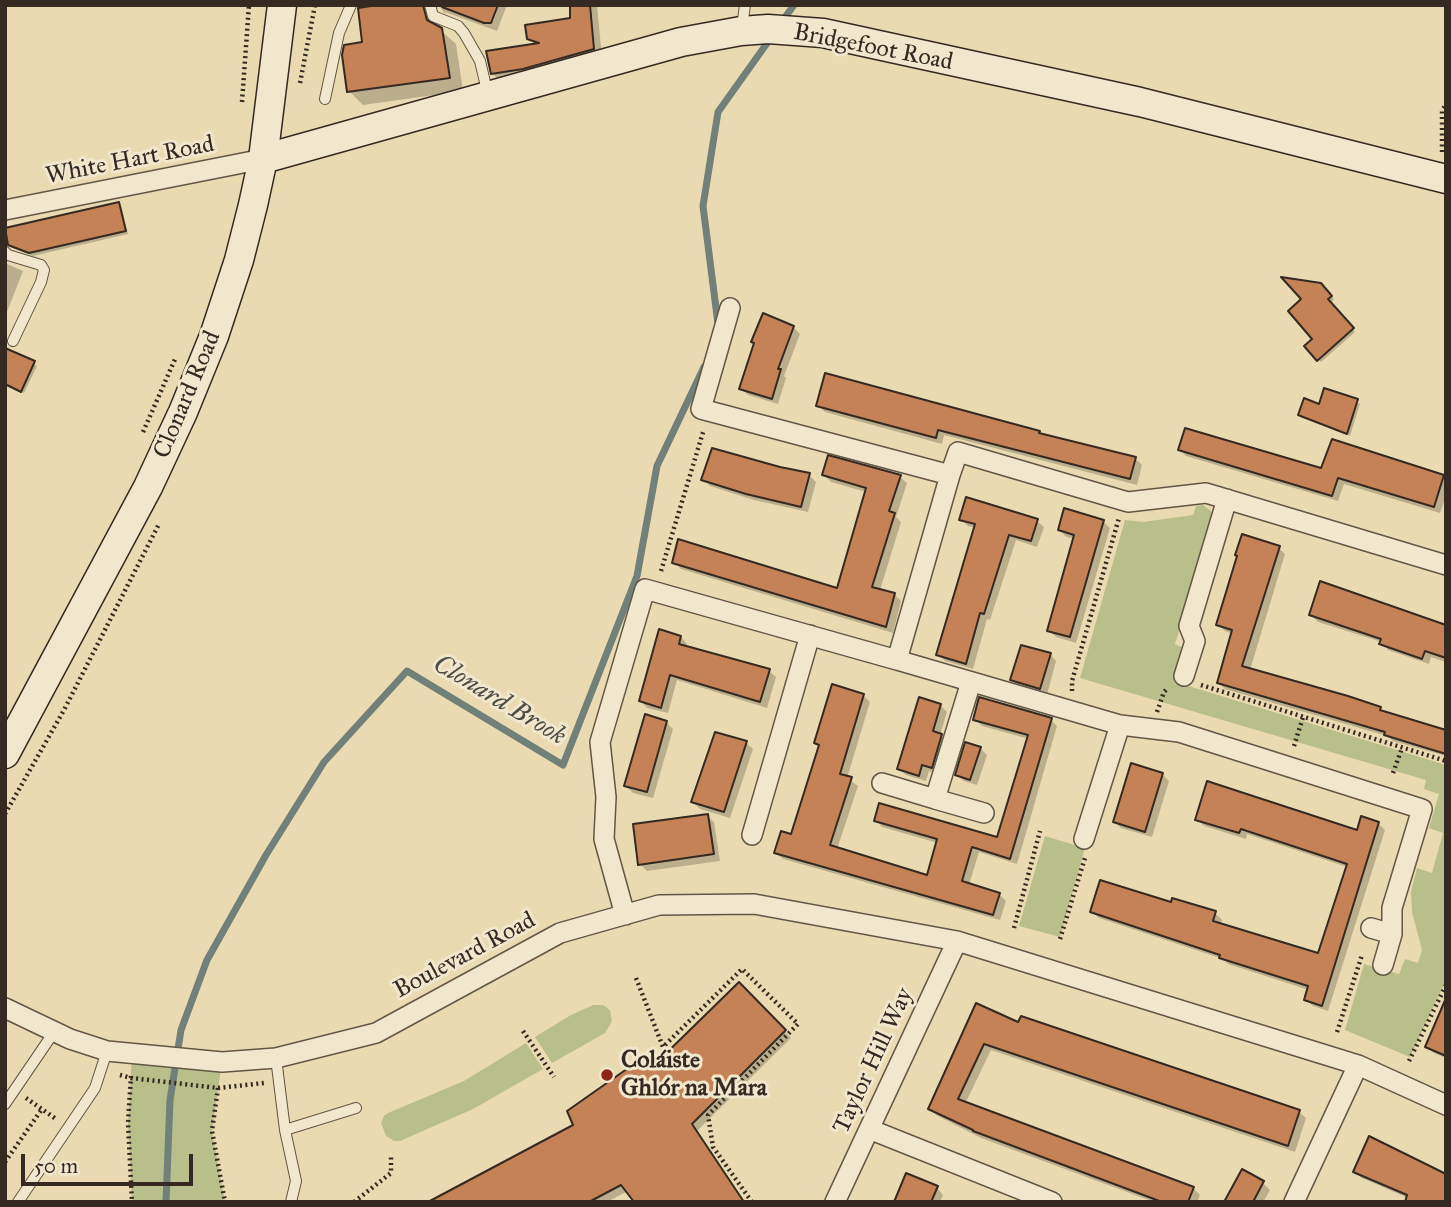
<!DOCTYPE html>
<meta charset="utf-8">
<style>
body{margin:0}
#map{position:relative;width:1451px;height:1207px;overflow:hidden;background:#eadab1;font-family:"IM FELL Great Primer",serif}
canvas{display:block}
.frame{position:absolute;inset:0;border:7px solid #342a22;pointer-events:none}
.scale{position:absolute;left:21px;top:1154px;width:172px;height:32px;box-sizing:border-box;border:4px solid #342a22;border-top:0;padding-left:9px;font-size:21px;line-height:24px;white-space:nowrap;color:#342a22;-webkit-text-stroke:5px #f1e7cc;paint-order:stroke}
</style>
<div id="map">
<canvas width="1451" height="1207"></canvas>
<div class="frame"></div>
<div class="scale">50 m</div>
</div>
<script>
const c = document.querySelector('canvas').getContext('2d');
c.lineJoin = 'round';
function fillPath(path, color) { c.fillStyle = color; c.fill(path, 'evenodd'); }
const shape = rows => new Path2D(rows.map(r => 'M' + r).join(''));
function trace(path, color, width, dash) { c.strokeStyle = color; c.lineWidth = width; c.lineCap = dash ? 'butt' : 'round'; c.setLineDash(dash || []); c.stroke(path); }
function label(font, color, halo, rows, align = 'center') {
  c.font = font + ' "IM FELL Great Primer",serif'; c.lineWidth = 6; c.setLineDash([]); c.textBaseline = 'middle'; c.strokeStyle = halo; c.fillStyle = color; for (const [text, x, y, turn = 0] of rows) {
    c.save(); c.translate(x, y); c.rotate((+turn || 0) * Math.PI / 180); c.textAlign = isNaN(turn) ? turn : align; if (halo) c.strokeText(text, 0, 0); c.fillText(text, 0, 0); c.restore();
  }
}
fillPath(shape([
 [1203,505,1211,511,1212,520,1175,644,1183,648,1182,684,1446,765,1446,980,1410,1057,1345,1030,1364,964,1399,974,1405,959,1418,963,1422,950,1412,912,1411,892,1417,868,1432,873,1443,833,1429,828,1439,794,1424,789,1426,780,1080,678,1125,520,1143,522,1193,515,1196,506],
 [1045,836,1085,848,1060,937,1019,926],
 [593,1005,603,1005,610,1010,612,1021,605,1033,552,1063,535,1037,571,1015],
 [526,1043,543,1069,473,1109,400,1141,394,1141,386,1136,381,1123,384,1116,388,1113,464,1081],
 [132,1054,222,1062,212,1131,225,1202,132,1202,128,1123]
]), '#b8bf8a');
fillPath(shape([
 [391,5,431,5,439,14,436,18,438,28,456,44,463,91,363,105,349,91,364,44],
 [439,5,507,5,497,31,445,12,445,14],
 [571,5,597,5,602,58,501,82,492,73,536,45,529,38,572,20],
 [118,203,121,206,128,234,33,256,10,247,5,249,5,235],
 [5,263,23,271,5,317],
 [1320,284,1334,299,1330,303,1355,332,1321,362,1307,346,1315,340],
 [793,327,800,334,784,376,786,378,778,404,748,395,741,388],
 [5,349,37,366,24,393,5,384],
 [1326,391,1360,404,1350,436,1300,414,1320,407],
 [818,405,1039,432,1042,435,1135,458,1142,465,1137,485,944,435,942,444,825,412],
 [1180,450,1322,470,1443,476,1446,479,1446,496,1440,513,1344,484,1338,501,1186,456],
 [809,475,816,482,808,512,754,500,710,486,703,479],
 [824,475,900,477,907,483,896,517,901,522,880,590,894,594,901,601,893,633,681,569,674,562,838,590,866,492,831,482],
 [961,519,1037,521,1044,527,1037,547,1016,540,990,620,987,619,973,669,945,661,938,654,976,528,968,526],
 [1103,521,1110,528,1076,643,1056,637,1049,631,1075,539,1066,537,1060,530],
 [1279,548,1285,554,1250,670,1380,708,1384,713,1446,732,1446,756,1393,741,1387,736,1225,689,1219,683,1233,634,1225,631,1218,624],
 [1311,615,1446,626,1446,662,1431,657,1429,664,1388,650,1382,642,1318,622],
 [681,637,687,644,686,648,769,671,776,677,767,708,677,680,668,713,647,708,641,701],
 [1050,654,1056,661,1047,695,1019,686,1012,680],
 [863,695,870,702,847,778,858,786,837,849,928,877,938,843,882,827,876,820,998,839,1029,739,982,726,975,719,1051,720,1057,726,1017,864,979,852,969,885,999,894,1006,901,1000,920,783,859,776,853,792,836,820,747,816,742],
 [940,705,947,712,940,735,948,743,938,774,929,771,926,781,906,775,899,768],
 [666,722,673,729,653,798,633,793,626,786],
 [746,743,753,749,730,818,700,809,693,802],
 [980,748,987,755,977,785,964,781,957,775],
 [1162,774,1169,781,1152,837,1121,828,1115,822],
 [707,816,714,822,720,861,647,871,640,864],
 [1197,819,1358,832,1378,823,1385,830,1328,1011,1313,1006,1306,999,1309,990,1228,964,1223,959,1099,918,1092,912,1172,904,1215,913,1222,920,1220,925,1319,956,1347,867,1247,834,1246,839,1204,826],
 [739,985,791,1038,697,1131,745,1202,636,1202,628,1191,607,1202,432,1202,575,1126,651,1071],
 [977,1005,1019,1025,1299,1112,1306,1118,1295,1152,991,1050,965,1104,1193,1188,1200,1195,1197,1202,1154,1202,981,1138,936,1115,930,1108],
 [1446,1035,1446,1058,1434,1053,1427,1046],
 [1408,1155,1408,1198,1362,1178,1355,1172],
 [1263,1183,1270,1190,1263,1202,1226,1202],
 [937,1188,943,1195,940,1202,896,1202]
]), '#0003');
trace(shape([
 [783,20,794,5],
 [718,324,703,206,718,112,770,39],
 [166,1202,170,1100,181,1030,207,960,266,855,324,762,407,671,563,765,637,576,657,466,704,367]
]), '#718078', 7);
const building = shape([
 [378,5,423,5,427,20,442,28,450,78,347,92,342,55,344,45,362,42,358,8,378,5],
 [442,5,498,5,491,23,484,23,442,7,442,5],
 [570,5,590,5,594,49,523,69,491,74,486,51,539,43,527,39,525,25,570,18,570,5],
 [119,202,126,231,29,253,8,245,5,228,119,202],
 [1281,277,1321,283,1332,296,1328,299,1354,328,1317,361,1304,346,1312,339,1288,311,1301,299,1281,277],
 [763,313,794,326,778,369,781,369,772,399,739,389,754,343,751,342,763,313],
 [5,348,35,361,21,392,5,384,5,348],
 [825,373,1040,431,1039,433,1136,457,1130,479,938,430,936,438,816,406,825,373],
 [1324,388,1358,399,1347,434,1298,415,1304,398,1319,404,1324,388],
 [1185,428,1321,468,1332,439,1444,475,1434,507,1338,478,1332,496,1178,450,1185,428],
 [712,448,780,467,810,473,801,507,746,494,701,480,712,448],
 [828,455,901,475,889,511,895,513,872,587,895,593,886,627,672,563,678,539,837,588,866,488,822,475,828,455],
 [966,497,1038,519,1031,541,1009,535,984,614,980,613,966,664,936,655,975,524,959,520,966,497],
 [1064,508,1104,520,1070,637,1047,631,1074,535,1058,530,1064,508],
 [1242,534,1280,546,1242,666,1348,696,1381,707,1380,710,1446,730,1446,754,1384,735,1385,732,1217,683,1232,630,1216,625,1237,556,1235,555,1242,534],
 [1320,581,1446,625,1446,658,1425,651,1422,659,1379,644,1381,639,1309,615,1320,581],
 [659,629,681,636,679,644,770,669,760,702,670,675,661,708,639,701,659,629],
 [1021,645,1051,653,1040,689,1010,680,1021,645],
 [832,684,864,694,840,774,852,777,830,845,927,875,937,839,874,821,879,803,997,837,1028,735,973,720,979,697,1052,718,1010,859,972,847,962,881,1000,893,993,915,774,853,781,831,791,834,819,745,814,743,832,684],
 [919,697,941,704,933,731,942,734,932,768,922,765,919,776,897,769,919,697],
 [645,714,667,721,647,792,624,786,645,714],
 [715,732,747,741,724,812,691,802,715,732],
 [965,742,981,747,970,780,955,775,965,742],
 [1131,763,1163,773,1145,832,1113,822,1131,763],
 [1207,781,1357,830,1361,816,1379,822,1322,1006,1304,1000,1308,986,1219,958,1220,955,1090,912,1100,880,1171,902,1172,898,1216,911,1213,921,1318,953,1347,864,1241,829,1239,833,1195,820,1207,781],
 [708,814,714,854,638,865,633,824,708,814],
 [739,982,786,1030,692,1124,744,1202,634,1202,621,1185,589,1202,428,1202,573,1125,567,1111,641,1059,651,1068,739,982],
 [1446,998,1446,1056,1425,1047,1446,998],
 [976,1003,1018,1022,1021,1016,1300,1110,1288,1146,984,1044,958,1099,1194,1187,1188,1202,1162,1202,973,1131,973,1130,928,1109,976,1003],
 [1369,1136,1446,1174,1446,1202,1405,1202,1407,1195,1353,1172,1369,1136],
 [1242,1169,1264,1181,1253,1202,1224,1202,1242,1169],
 [906,1173,938,1186,931,1202,894,1202,906,1173]
]);
fillPath(building, '#c58257');
trace(building, '#342a22', 2);
const lane = shape([
 [430,5,433,16,458,26,464,33,480,61,488,95],
 [742,27,745,5],
 [325,99,339,33,351,5],
 [5,252,8,255,41,265,44,270,41,282,13,341],
 [276,1058,285,1130,296,1181,291,1202],
 [5,1104,54,1032],
 [285,1130,356,1108],
 [18,1202,95,1088,107,1051]
]);
const street = shape([
 [5,210,263,159],
 [730,308,701,409,950,475,958,452,1128,502,1206,493,1446,565],
 [950,475,897,660,1120,725,1179,732,1422,809,1392,908,1392,934,1383,965],
 [1184,676,1195,641,1189,626,1227,499],
 [971,682,935,799,984,813],
 [882,783,935,799],
 [752,835,810,635],
 [1084,839,1120,725],
 [625,915,604,839,606,797,600,742,645,589,897,660],
 [1371,928,1392,934],
 [5,1008,70,1039,107,1051,222,1062,276,1058,376,1033,560,933,659,905,754,904,957,941,1358,1065,1446,1105],
 [869,1129,1052,1202],
 [835,1202,957,941],
 [1294,1202,1358,1065]
]);
const secondary = shape([
 [263,159,681,42,741,31,768,29,823,33,1140,102,1446,179],
 [5,754,148,487,183,412,214,336,239,260,253,205,263,159,282,5]
]);
trace(lane, '#625646', 12);
trace(street, '#625646', 22);
trace(secondary, '#342a22', 31);
trace(shape([
 [300,83,315,5],
 [242,102,249,5],
 [1442,152,1442,110,1446,105],
 [143,432,176,357],
 [661,571,704,429],
 [1201,685,1446,761],
 [1072,691,1072,681,1119,518],
 [1157,712,1164,692,1168,688],
 [1294,746,1303,717],
 [1393,773,1402,748],
 [5,814,64,710,159,524],
 [1014,928,1040,831],
 [1060,939,1085,858],
 [636,978,663,1047,742,969,798,1024,708,1115,713,1147,752,1202],
 [523,1031,554,1077],
 [1337,1032,1362,955],
 [1409,1061,1446,985],
 [120,1075,131,1078,218,1088,264,1083],
 [131,1076,128,1123,132,1202],
 [218,1088,212,1131,225,1202],
 [26,1098,56,1119],
 [5,1162,42,1109],
 [354,1202,391,1173,391,1155]
]), '#342a22', 4.5, [2, 3.5]);
trace(lane, '#f1e7cc', 10);
trace(street, '#f1e7cc', 19);
trace(secondary, '#f1e7cc', 28);
for (const [x, y, r, color] of [
 [607,1075,7,"#8f2418"]
]) { const dot = new Path2D(); dot.arc(x, y, r, 0, 2 * Math.PI); c.fillStyle = color; c.fill(dot); trace(dot, '#f1e7cc', 2.5); }
label('24px', '#342a22', '#f1e7cc', [
 ["Bridgefoot Road",873,48,11],
 ["White Hart Road",130,161,-11],
 ["Clonard Road",188,395,-67],
 ["Boulevard Road",465,956,-28],
 ["Taylor Hill Way",874,1061,-65]
]);
label('bold 24px', '#342a22', '#f1e7cc', [
 ["Coláiste",621,1061],
 ["Ghlór na Mara",621,1089]
], 'left');
label('italic 26px', '#4d4e46', '#f1e7cc', [
 ["Clonard Brook",499,701,31]
]);
</script>
